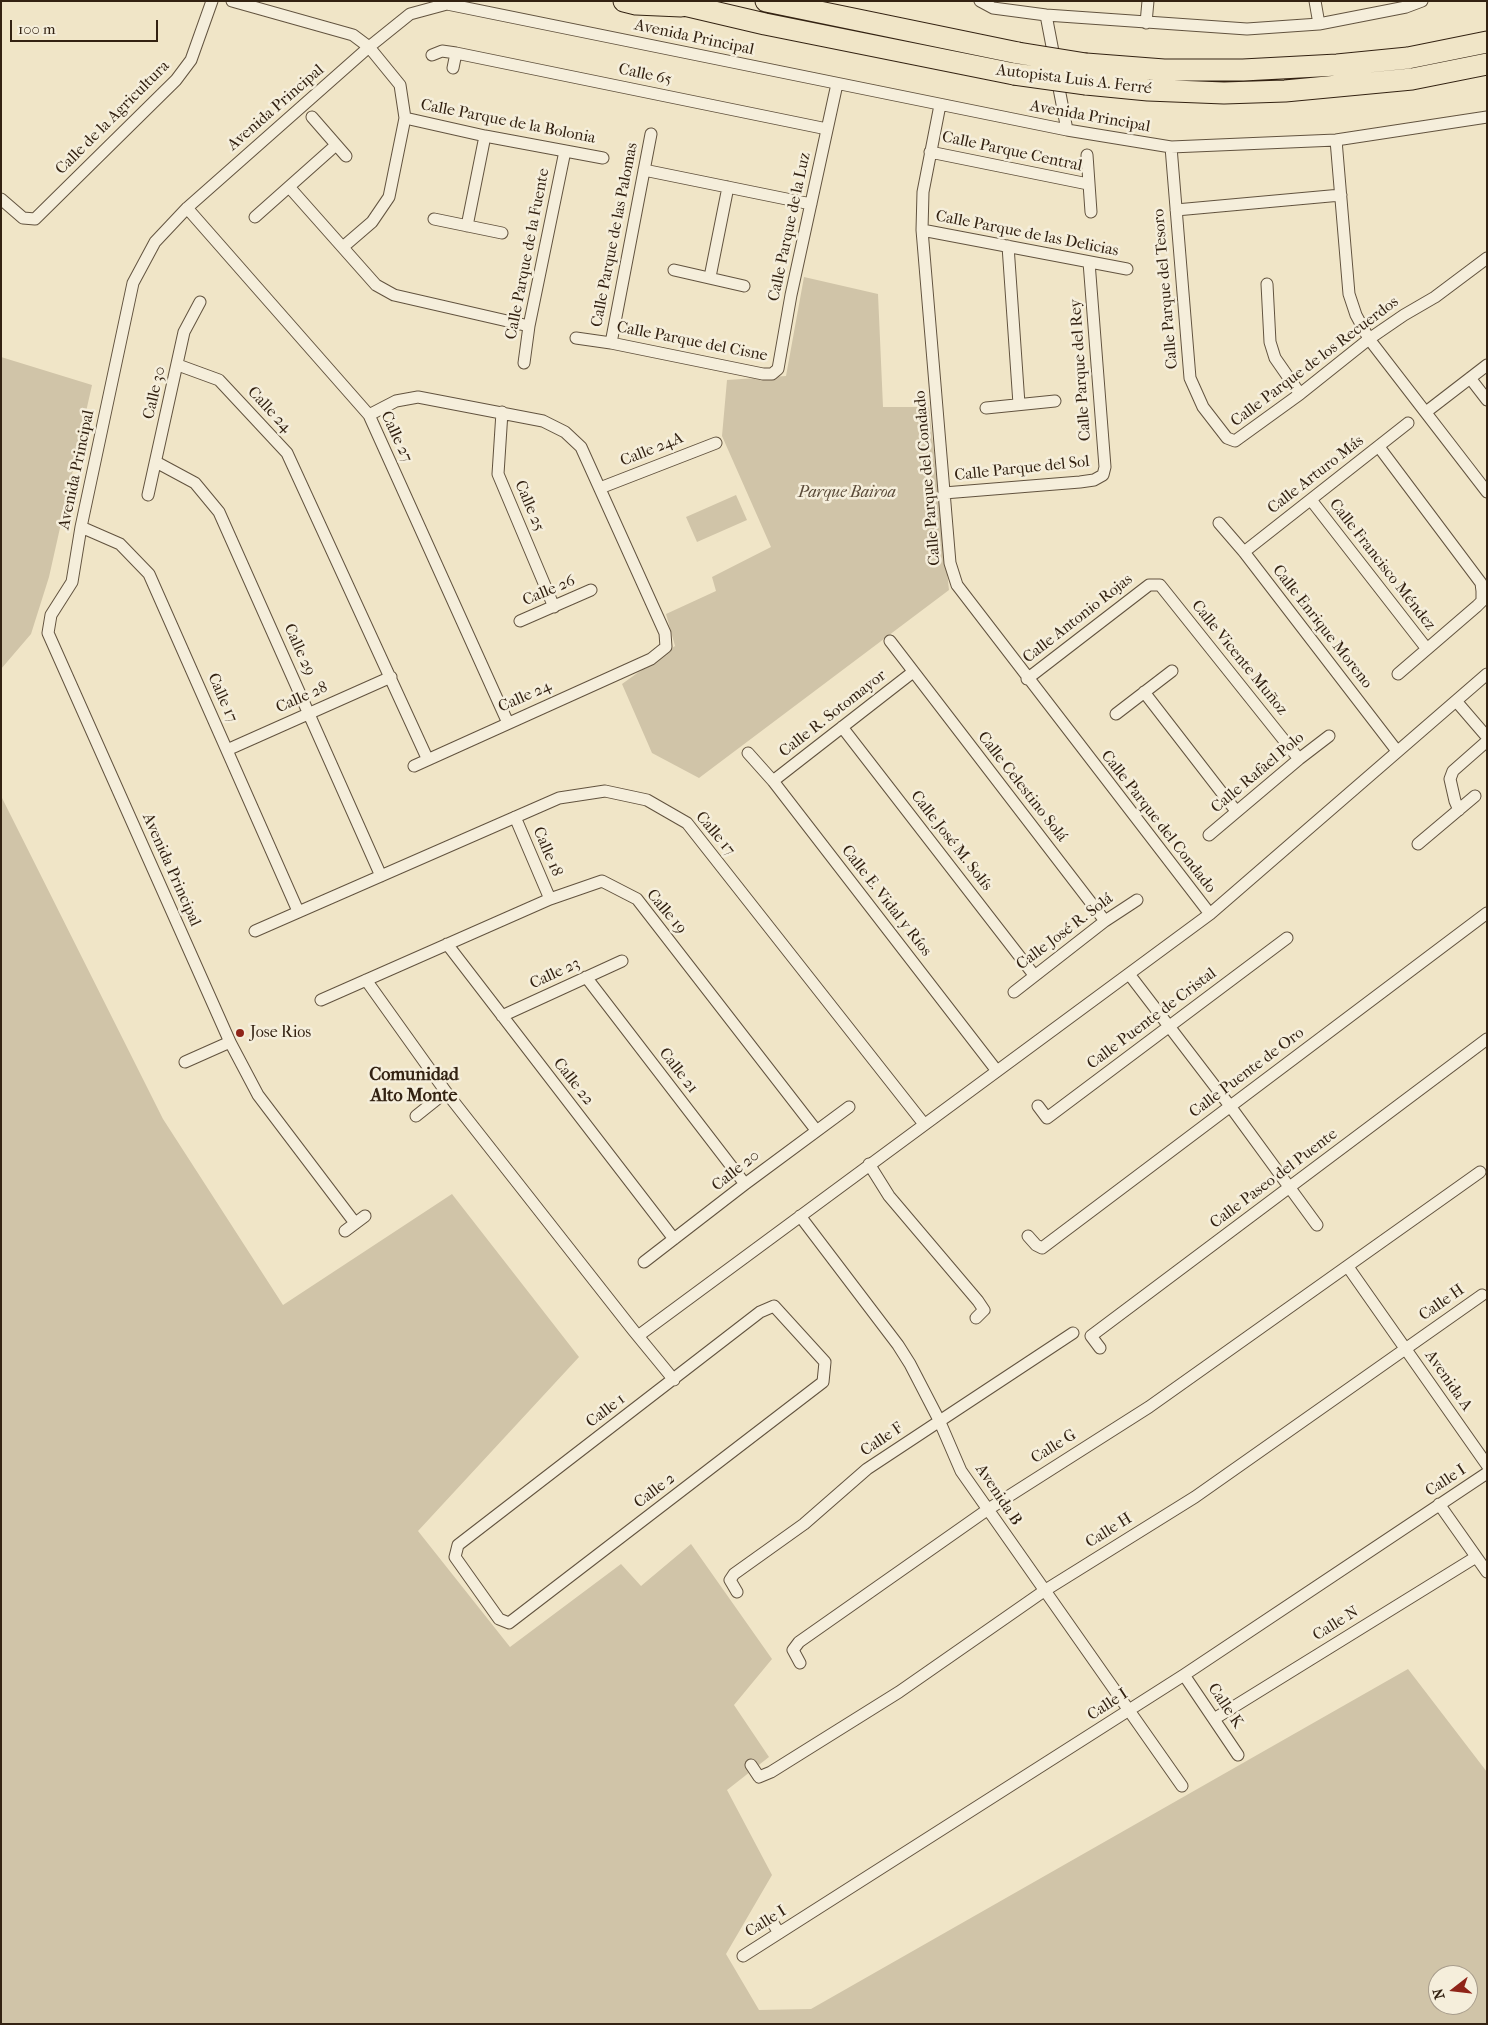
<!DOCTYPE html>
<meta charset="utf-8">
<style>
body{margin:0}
#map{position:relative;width:1488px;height:2025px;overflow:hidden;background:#f0e5c7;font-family:"IM FELL French Canon",serif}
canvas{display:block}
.frame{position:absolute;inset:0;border:2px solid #332212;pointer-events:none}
.north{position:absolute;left:1428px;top:1965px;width:50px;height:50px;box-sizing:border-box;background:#f5eedb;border:1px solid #a79c8b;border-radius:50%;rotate:254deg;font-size:14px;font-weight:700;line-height:20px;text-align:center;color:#332212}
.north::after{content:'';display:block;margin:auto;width:18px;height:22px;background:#8f2418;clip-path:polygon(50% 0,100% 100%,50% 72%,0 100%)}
.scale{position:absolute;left:10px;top:20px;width:148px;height:22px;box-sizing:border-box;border:2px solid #332212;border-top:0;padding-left:6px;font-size:15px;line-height:18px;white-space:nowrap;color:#332212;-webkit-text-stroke:4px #f5eedb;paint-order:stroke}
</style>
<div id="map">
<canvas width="1488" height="2025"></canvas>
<div class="frame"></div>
<div class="north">N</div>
<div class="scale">100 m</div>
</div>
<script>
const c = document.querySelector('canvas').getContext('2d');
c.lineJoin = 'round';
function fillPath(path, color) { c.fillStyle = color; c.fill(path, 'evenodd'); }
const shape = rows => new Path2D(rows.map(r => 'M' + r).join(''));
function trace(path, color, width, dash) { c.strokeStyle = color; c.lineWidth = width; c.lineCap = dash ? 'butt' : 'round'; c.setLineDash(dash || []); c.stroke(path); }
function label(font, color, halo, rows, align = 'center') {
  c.font = font + ' "IM FELL French Canon",serif'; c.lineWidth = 5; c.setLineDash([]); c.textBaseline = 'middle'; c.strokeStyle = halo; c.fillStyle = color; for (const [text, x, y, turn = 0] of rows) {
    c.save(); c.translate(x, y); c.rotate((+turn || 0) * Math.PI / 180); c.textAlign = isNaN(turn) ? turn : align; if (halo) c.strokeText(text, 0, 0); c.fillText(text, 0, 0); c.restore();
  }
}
fillPath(shape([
 [804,277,878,294,883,407,929,407,949,590,699,778,652,753,622,684,675,646,666,614,716,591,712,577,771,547,722,436,727,380,786,376],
 [1,357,92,385,49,577,31,634,1,669],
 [736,495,747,520,697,542,686,517],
 [1,796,163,1119,283,1305,452,1194,579,1357,418,1531,510,1647,621,1564,641,1586,691,1544,772,1659,734,1705,769,1757,727,1790,772,1875,726,1954,759,2010,811,2009,1408,1669,1487,1772,1487,2024,1,2024],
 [1438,1975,1468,1975,1468,2005,1438,2005]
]), '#d0c4a8');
const minor = shape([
 [232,1,353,35,369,47,400,85,405,118,389,197,372,222,343,247],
 [980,1,993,8,1046,15,1247,29,1319,24,1406,7,1422,1],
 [1315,1,1319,24],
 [1046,15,1055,62],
 [1146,23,1148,1],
 [432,55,442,51,456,53,827,129],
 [453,68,456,53],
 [1057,78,1067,130],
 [940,105,923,192,922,230,950,563,957,585,1210,914],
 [312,117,346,156],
 [405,118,485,136,603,158],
 [1336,140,1349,294,1356,315,1369,339,1487,492],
 [1171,147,1190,378,1203,407,1227,438,1235,441,1300,394,1369,339,1404,315,1435,297,1487,258],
 [930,152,1088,184],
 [1087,155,1091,212],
 [644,170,811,204],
 [290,188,376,285,394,295,529,326],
 [1,199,23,218,35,219,176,80,191,60,212,1],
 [187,208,369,415,508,723],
 [1176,210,1341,195],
 [255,217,336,145],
 [434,219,502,233],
 [467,226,485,136],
 [922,230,1127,269],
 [1008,246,1019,404],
 [674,270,744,286],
 [710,277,728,187],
 [1267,284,1270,342,1275,358,1300,394],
 [576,338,611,343,763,374,772,374,778,369,791,295,837,84],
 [611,343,651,134],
 [524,363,529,326,565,151],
 [178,365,219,380,287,453,427,758],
 [1470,378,1487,400],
 [986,408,1055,401],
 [502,412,498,474,554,607],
 [1426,412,1487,365],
 [369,415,396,401,418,397,543,421,565,432,581,447,665,633,666,647,651,659,414,766],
 [1379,447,1481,583,1482,591,1482,601,1477,606,1398,674],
 [156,462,195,483,219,512,381,876],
 [600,488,716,443],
 [944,493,1080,482,1094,480,1103,475,1105,467,1089,262],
 [148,495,184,332,200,302],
 [1311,500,1427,649],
 [1219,523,1244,552,1397,751],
 [81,527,120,544,149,574,298,911],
 [1244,552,1408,423],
 [520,621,591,590],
 [890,641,1105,921],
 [1027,679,1149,585,1160,585,1299,759],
 [1144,692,1236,811],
 [1456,701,1487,737],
 [1116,714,1172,671],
 [842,727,1034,975],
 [227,750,391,677],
 [748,753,773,781,997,1071],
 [773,781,913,672],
 [1459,810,1455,801,1450,779,1453,771,1487,741],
 [515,817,550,899],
 [1209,835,1299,759,1329,736],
 [1418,844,1475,796],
 [255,931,559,798,605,791,647,800,687,823,924,1124],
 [447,944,674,1239],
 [1129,974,1230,1106,1317,1225],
 [586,977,745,1184],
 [366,980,446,1092,633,1330,674,1380],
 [1014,992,1105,921,1137,900],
 [321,1000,550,899,602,881,637,899,816,1130],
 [502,1016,622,961],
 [185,1062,230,1042],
 [1038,1106,1047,1118,1287,938],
 [416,1116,446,1092],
 [869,1164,889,1196,978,1301,984,1310,976,1318],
 [800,1216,898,1345,910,1364,939,1420,961,1471,1182,1786],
 [355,1223,258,1095,230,1042,48,633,51,615,72,582,81,527,133,283,155,242,187,208,369,47,410,14,447,4,1067,130,1171,147,1336,140,1487,117],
 [345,1231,365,1216],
 [1028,1236,1036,1245,1042,1248,1487,913],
 [644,1262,745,1184,849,1107],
 [1348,1267,1487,1465],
 [774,1306,825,1362,823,1382,509,1623,499,1619,455,1557,458,1545,760,1312,774,1306],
 [638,1336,1210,914,1487,674],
 [1100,1348,1091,1336,1487,1039],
 [1439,1504,1487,1572],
 [737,1592,730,1580,734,1574,804,1524,867,1469,1073,1333],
 [800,1663,793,1650,799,1642,987,1510,1149,1407,1480,1172],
 [1184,1675,1238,1755],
 [1214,1719,1476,1557],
 [751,1765,759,1777,771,1772,899,1692,1044,1591,1195,1497,1482,1295],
 [771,1920,779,1933],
 [743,1956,1184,1675,1487,1473]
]);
const motorway = shape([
 [624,1,636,4,681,6],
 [667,1,765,24,1014,74],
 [766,1,1018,53],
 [1086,64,1164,70,1243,70,1337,65,1408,58,1487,42],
 [1086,84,1148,90,1224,93,1285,91,1412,79,1487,64]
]);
trace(minor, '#62533f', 13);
trace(motorway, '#332212', 23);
trace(minor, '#f5eedb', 11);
trace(motorway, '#f0e5c7', 21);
const motorwayBridge = shape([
 [1018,53,1086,64],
 [1014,74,1086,84]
]);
trace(motorwayBridge, '#332212', 23, []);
trace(motorwayBridge, '#f0e5c7', 21);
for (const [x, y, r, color] of [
 [240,1033,5,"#8f2418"]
]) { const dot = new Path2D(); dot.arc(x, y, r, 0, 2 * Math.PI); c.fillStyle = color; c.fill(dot); trace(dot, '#f5eedb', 2); }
label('16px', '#332212', '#f5eedb', [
 ["Avenida Principal",694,38,12],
 ["Calle 65",645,75,12],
 ["Autopista Luis A. Ferré",1074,80,7],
 ["Avenida Principal",276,108,-41],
 ["Avenida Principal",1090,117,10],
 ["Calle de la Agricultura",113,118,-45],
 ["Calle Parque de la Bolonia",508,122,11],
 ["Calle Parque Central",1012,152,12],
 ["Calle Parque de la Luz",790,227,-78],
 ["Calle Parque de las Delicias",1027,234,11],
 ["Calle Parque de las Palomas",615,235,-79],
 ["Calle Parque de la Fuente",528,254,-79],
 ["Calle Parque del Tesoro",1166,289,-95],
 ["Calle Parque del Cisne",692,342,11],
 ["Calle Parque de los Recuerdos",1315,362,-37],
 ["Calle Parque del Rey",1081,370,-94],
 ["Calle 30",155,393,-77],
 ["Calle 24",269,410,47],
 ["Calle 27",396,437,65],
 ["Calle 24A",652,450,-22],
 ["Calle Parque del Sol",1022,469,-6],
 ["Avenida Principal",77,470,-78],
 ["Calle Arturo Más",1316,475,-38],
 ["Calle Parque del Condado",928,478,-95],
 ["Calle 25",529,506,67],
 ["Calle Francisco Méndez",1382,565,52],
 ["Calle 26",549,591,-23],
 ["Calle Antonio Rojas",1078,619,-38],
 ["Calle Enrique Moreno",1322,627,52],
 ["Calle 29",299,650,66],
 ["Calle Vicente Muñoz",1239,658,51],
 ["Calle 24",525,697,-24],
 ["Calle 17",222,698,66],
 ["Calle 28",302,698,-24],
 ["Calle R. Sotomayor",833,714,-38],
 ["Calle Rafael Polo",1258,773,-40],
 ["Calle Celestino Solá",1022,787,52],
 ["Calle Parque del Condado",1158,822,52],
 ["Calle 17",715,834,50],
 ["Calle José M. Solís",951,841,52],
 ["Calle 18",547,852,67],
 ["Avenida Principal",171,870,66],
 ["Calle E. Vidal y Ríos",886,901,52],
 ["Calle 19",666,912,50],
 ["Calle José R. Solá",1065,932,-37],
 ["Calle 23",555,974,-25],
 ["Calle Puente de Cristal",1152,1019,-37],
 ["Calle 21",678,1071,52],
 ["Calle Puente de Oro",1247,1073,-37],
 ["Calle 22",573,1082,52],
 ["Calle 20",736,1171,-38],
 ["Calle Paseo del Puente",1274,1179,-37],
 ["Calle H",1442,1303,-35],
 ["Avenida A",1448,1381,55],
 ["Calle 1",606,1411,-37],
 ["Calle F",882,1440,-34],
 ["Calle G",1054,1447,-32],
 ["Calle I",1446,1481,-33],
 ["Calle 2",655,1491,-37],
 ["Avenida B",998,1495,56],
 ["Calle H",1109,1531,-32],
 ["Calle N",1336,1624,-32],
 ["Calle I",1108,1705,-33],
 ["Calle K",1225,1706,56],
 ["Calle I",766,1922,-32]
]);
label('italic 16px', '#5a4a38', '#f5eedb', [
 ["Parque Bairoa",847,493]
]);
label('16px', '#332212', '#f5eedb', [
 ["Jose Rios",250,1033]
], 'left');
label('bold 18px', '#332212', '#f5eedb', [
 ["Comunidad",414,1076],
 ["Alto Monte",414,1097]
]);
</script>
